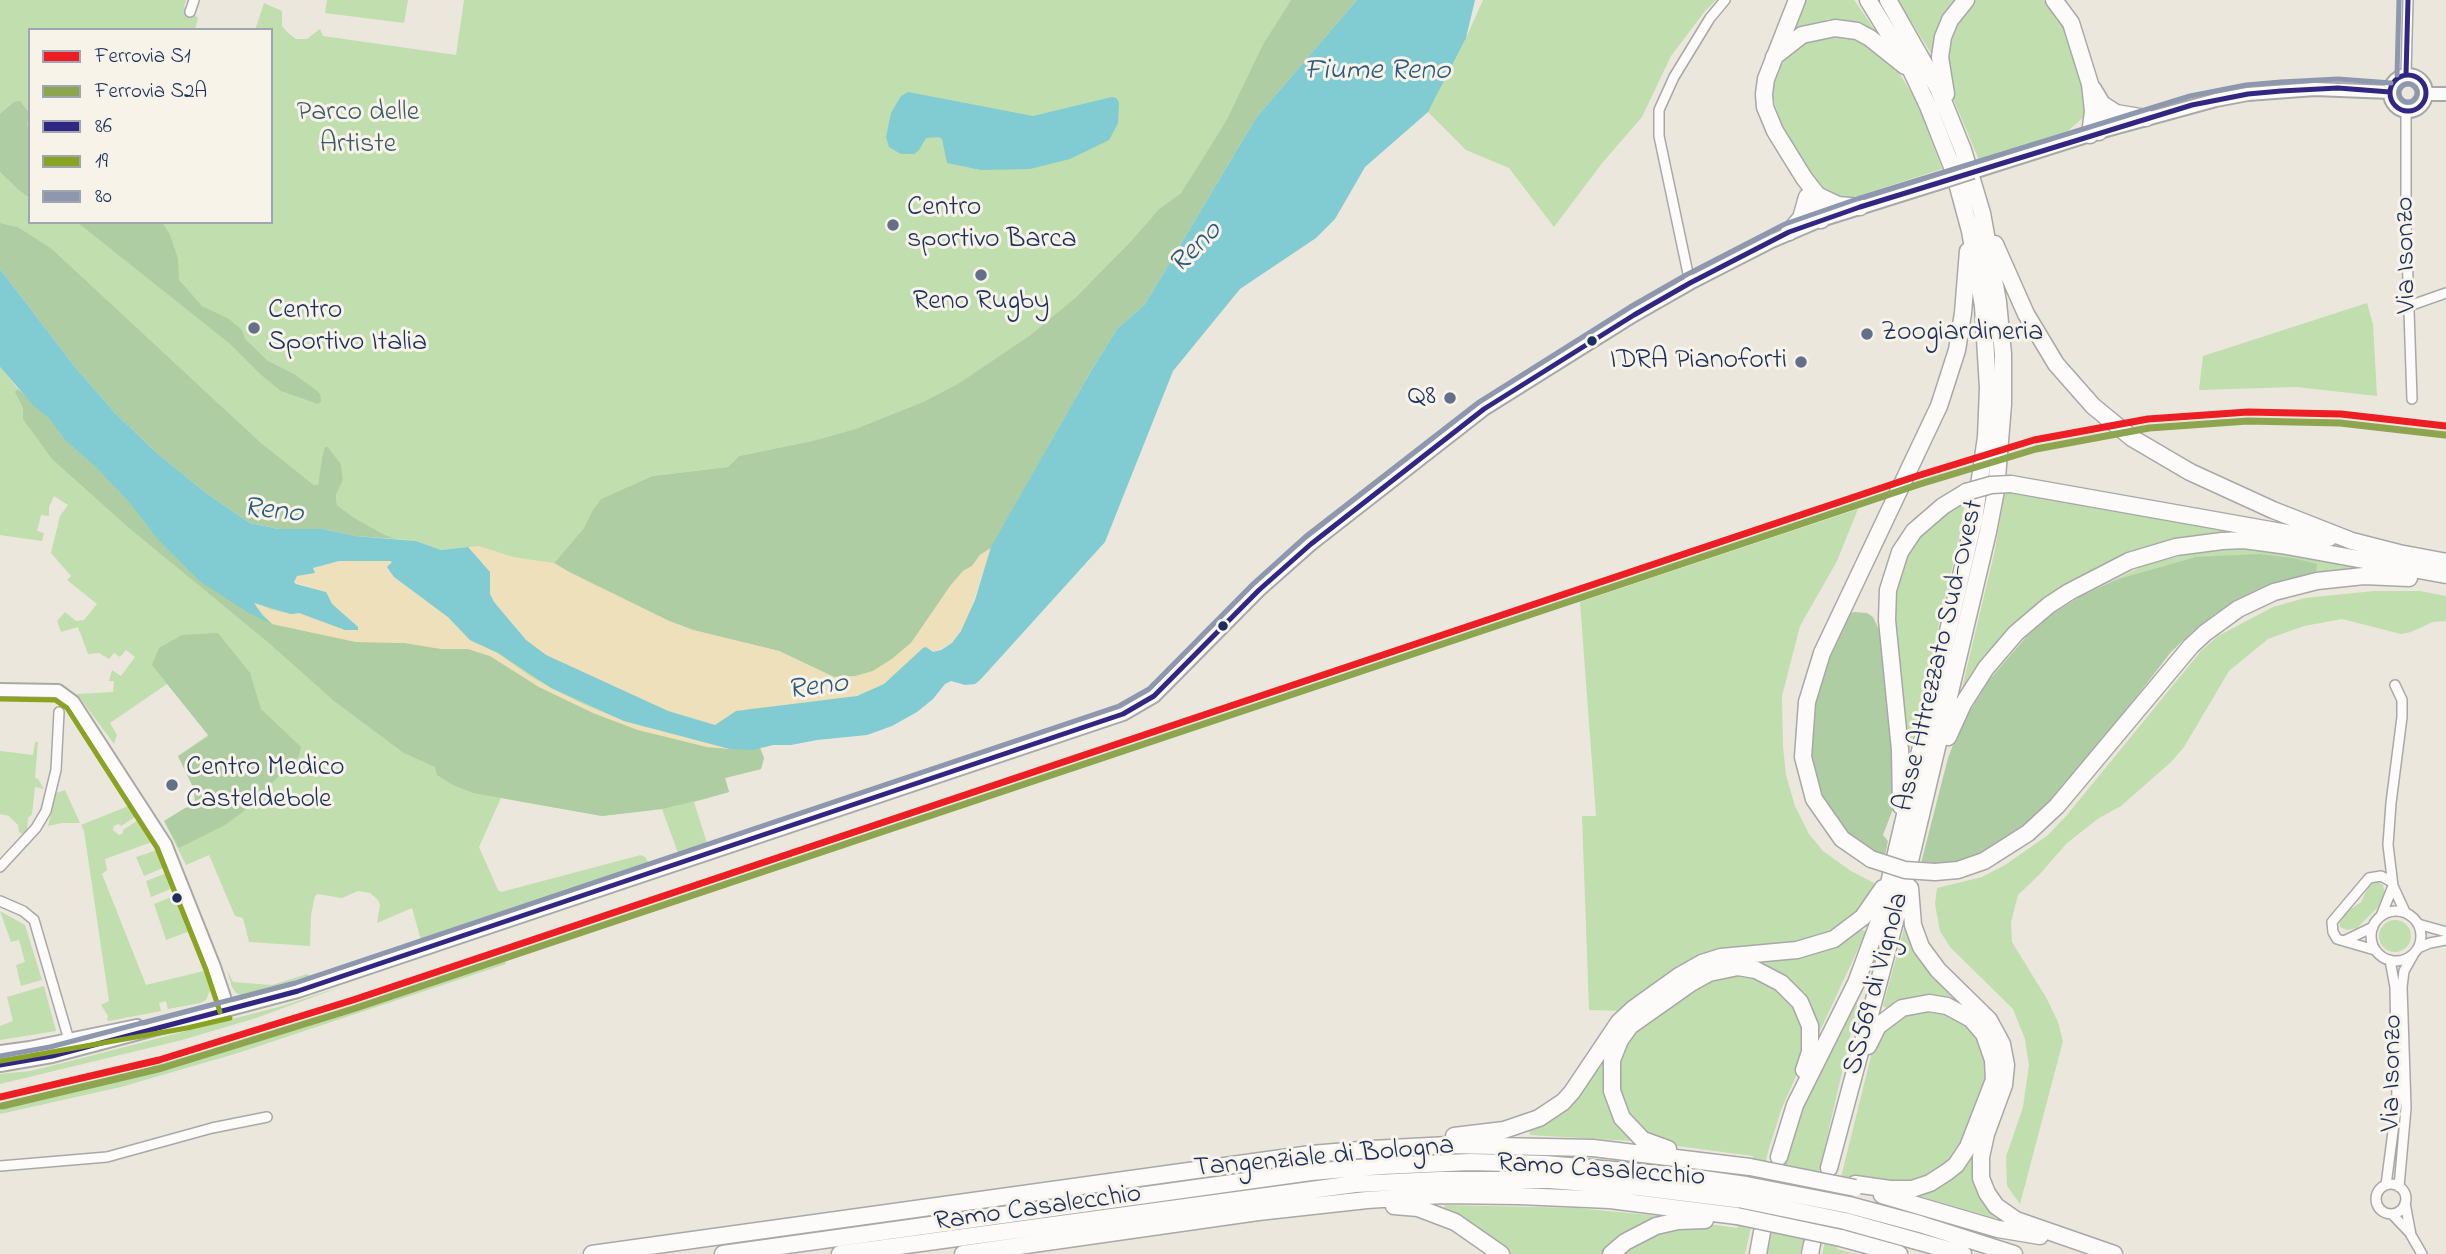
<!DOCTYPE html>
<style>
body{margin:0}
#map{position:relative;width:2446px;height:1254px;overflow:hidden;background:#ece7dc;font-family:"Indie Flower",sans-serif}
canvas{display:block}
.legend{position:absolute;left:28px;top:28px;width:245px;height:196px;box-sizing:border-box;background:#f7f3e8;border:2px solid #9fa5b1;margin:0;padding:9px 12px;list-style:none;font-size:21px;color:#1b2f5e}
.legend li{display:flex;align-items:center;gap:14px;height:35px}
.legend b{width:35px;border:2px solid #9fa5b1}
</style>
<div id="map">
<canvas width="2446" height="1254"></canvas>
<ul class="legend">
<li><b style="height:9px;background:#ed1d24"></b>Ferrovia S1</li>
<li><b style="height:9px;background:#8da54e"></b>Ferrovia S2A</li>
<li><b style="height:9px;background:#312783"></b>86</li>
<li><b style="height:9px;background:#8aa320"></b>19</li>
<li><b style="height:9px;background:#8d97ae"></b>80</li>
</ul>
</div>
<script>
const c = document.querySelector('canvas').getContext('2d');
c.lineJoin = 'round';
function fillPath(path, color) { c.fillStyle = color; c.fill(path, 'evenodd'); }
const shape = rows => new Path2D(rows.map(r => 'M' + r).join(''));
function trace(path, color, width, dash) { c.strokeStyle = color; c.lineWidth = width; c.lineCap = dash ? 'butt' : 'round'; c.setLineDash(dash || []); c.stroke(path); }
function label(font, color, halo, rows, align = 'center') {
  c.font = font + ' "Indie Flower",sans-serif'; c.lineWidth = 6; c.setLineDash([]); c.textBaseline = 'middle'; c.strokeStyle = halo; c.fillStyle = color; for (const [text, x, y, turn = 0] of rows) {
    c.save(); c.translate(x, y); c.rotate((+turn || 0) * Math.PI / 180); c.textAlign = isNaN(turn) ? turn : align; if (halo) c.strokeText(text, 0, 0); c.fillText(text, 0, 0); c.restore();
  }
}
fillPath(shape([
 [0,0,186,0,184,7,198,18,195,30,30,30,30,222,271,222,271,30,255,30,264,3,282,11,282,26,287,32,296,39,307,39,320,29,323,36,456,55,464,0,1291,0,1263,44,1226,121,1181,193,1159,209,1131,241,1075,298,1029,336,959,383,925,401,855,429,812,441,739,456,728,467,652,476,601,499,592,511,584,528,554,563,569,572,669,621,693,630,779,651,834,677,856,676,873,671,892,659,911,643,950,586,963,571,972,566,980,555,991,548,966,622,952,643,933,652,926,647,923,648,884,684,872,691,839,700,736,711,716,725,668,711,546,655,526,640,494,602,490,594,489,572,468,547,441,550,416,541,397,539,383,534,353,517,337,505,336,495,343,480,341,464,328,447,325,448,322,457,318,486,314,485,260,442,51,248,18,227,0,223],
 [327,0,408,0,404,23,325,13],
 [1483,0,1716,0,1705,11,1671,56,1642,117,1603,162,1554,227,1509,168,1466,150,1428,112,1466,38],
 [1803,0,1854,0,1877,33,1856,23,1828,19,1790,35],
 [1898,0,1956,0,1942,15,1935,34,1932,55],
 [1976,0,2043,0,2047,2,2064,27,2088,91,2086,115,2068,131,1979,160,1949,89,1946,60,1949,29,1963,9],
 [1824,33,1856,35,1889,57,1916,100,1942,169,1848,199,1826,196,1782,126,1772,95,1776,72,1795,47],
 [2367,303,2373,324,2377,396,2296,387,2199,390,2203,356],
 [0,367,18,389,254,603,262,606,394,577,417,596,753,750,760,748,764,758,761,769,725,778,729,792,694,802,707,843,678,853,662,809,602,816,501,798,479,847,498,890,501,892,641,855,645,857,649,863,421,940,412,908,377,923,380,905,378,900,370,893,358,891,342,898,318,894,315,896,311,915,310,946,249,942,243,918,235,916,209,855,186,865,164,821,195,803,194,789,178,756,208,735,167,684,110,723,117,735,114,744,77,694,113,692,114,681,109,681,112,670,121,676,135,657,126,650,120,657,114,653,109,659,99,653,88,654,78,627,61,632,57,621,65,612,76,621,84,620,97,604,67,580,71,576,51,553,60,516,68,505,54,496,49,507,49,516,41,515,37,531,44,533,42,541,0,535],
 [2005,491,2022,492,2238,530,2237,533,2111,562,2088,572,2059,590,1964,688,1962,688,1995,550],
 [1965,500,1960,534,1909,753,1905,752,1891,609,1901,560,1927,524],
 [1858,509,1837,561,1800,626,1782,696,1783,747,1786,775,1795,806,1809,834,1823,851,1851,871,1878,885,1866,905,1839,931,1796,944,1622,1011,1589,1010,1582,816,1596,816,1580,602],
 [2227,548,2249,548,2354,564,2354,568,2316,572,2316,564,2195,557,2118,579,2081,596,2143,566,2176,557],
 [2374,591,2420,591,2446,596,2446,621,2433,622,2411,632,2401,634,2342,619,2304,626,2268,639,2229,671,2184,747,2171,762,2121,806,2099,818,2067,843,2039,875,2018,895,2011,922,2012,942,2047,999,2058,1022,2063,1041,2020,1204,2007,1186,2006,1157,2023,1107,2029,1065,2025,1039,2013,1009,1950,947,1940,931,1935,904,1937,888,1982,877,2005,865,2048,835,2067,815,2201,651,2218,636,2273,607,2305,598],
 [35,742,38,742,35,778,38,779,44,789,35,787,32,814,28,818,27,831,23,835,19,832,18,825,9,816,0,814,0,751,33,755],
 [65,790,80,823,62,823,48,826,56,793],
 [131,805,138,815,121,826,118,824,114,826,113,830,119,835,123,833,123,830,140,819,152,842,105,859,107,870,102,874,146,985,204,971,210,990,206,1000,200,1003,168,1009,166,1001,159,1003,161,1011,109,1021,107,1020,108,1016,101,1005,109,1001,84,831,81,825],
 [157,850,165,867,144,876,136,857],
 [167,873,173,888,151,897,146,881],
 [2376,881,2383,885,2385,893,2378,907,2357,928,2347,930,2340,927,2339,921,2342,915,2361,902,2369,886],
 [176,895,190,931,166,940,154,904],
 [0,911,25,925,42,980,21,986,16,965,25,962,19,940,11,942],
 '2379 936a16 16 0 1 1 32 0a16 16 0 1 1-32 0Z',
 [1905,925,1907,926,1978,1016,1903,1001,1887,1008,1883,1006],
 [1861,929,1866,932,1819,1033,1807,1003,1732,962],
 [503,957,506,964,238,1053,121,1087,0,1114,0,1103,139,1070,313,1020],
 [227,970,233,982,272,985,307,974,310,976,241,995,236,993,232,987],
 [1744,974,1766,980,1791,1001,1805,1032,1801,1065,1781,1110,1768,1152,1745,1254,1616,1254,1656,1231,1701,1223,1737,1228,1753,1156,1662,1144,1636,1128,1618,1096,1620,1049,1642,1022,1713,978],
 [346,985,256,1018,182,1040,0,1084,0,1074,30,1071,67,1062,282,1006],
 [44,986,56,1031,0,1040,0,1026,13,1021,7,997],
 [1854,1001,1858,1003,1800,1254,1765,1254,1785,1160,1794,1133,1805,1104],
 [1928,1008,1955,1015,1976,1035,1986,1054,1987,1076,1965,1142,1951,1161,1923,1180,1879,1184,1854,1176,1837,1249,1856,1254,1822,1254,1875,1040,1898,1016],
 [1607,1051,1632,1138,1631,1141,1530,1135,1529,1129],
 [1975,1146,1995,1214,1995,1218,1919,1196,1920,1193],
 [1445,1205,1577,1208,1659,1216,1659,1220,1615,1243,1603,1254,1508,1254,1443,1210]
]), '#c0deae');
fillPath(shape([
 [1291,0,1357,0,1256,118,1145,304,1117,329,1088,376,991,548,980,555,972,566,963,571,911,643,892,659,873,671,856,676,834,677,779,651,693,630,669,621,569,572,554,563,584,528,592,511,601,499,652,476,728,467,739,456,812,441,855,429,925,401,959,383,1029,336,1075,298,1131,241,1159,209,1181,193,1226,121,1263,44],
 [20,101,29,113,27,125,30,135,30,198,20,191,0,172,0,114,14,102],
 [77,222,162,222,170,235,178,259,179,280,202,306,229,319,242,330,245,339,268,361,294,374,317,391,320,394,321,401,318,404,281,391,260,374,229,343],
 [0,223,18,227,51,248,260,442,314,485,318,485,322,457,325,447,328,447,341,464,343,480,336,495,337,505,353,517,383,534,397,539,355,536,323,529,279,529,250,523,206,493,158,454,115,413,75,367,0,269],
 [18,389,49,418,65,440,95,466,129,502,159,541,198,580,272,624,356,642,405,643,441,649,468,649,490,656,539,687,593,713,638,730,707,747,730,749,760,748,764,758,761,769,725,778,729,792,704,799,662,809,602,816,473,793,453,785,437,775,435,767,404,753,334,701,269,643,128,527,52,459,23,419,23,408,15,392],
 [2260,554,2293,558,2317,564,2316,572,2271,584,2255,591,2216,613,2192,632,2171,652,2068,785,2032,824,1964,864,1920,867,1948,758,1959,729,1989,680,2027,636,2051,615,2081,596,2118,579,2195,557],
 [1854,612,1867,613,1873,617,1882,636,1894,770,1893,809,1883,835,1888,841,1884,860,1872,855,1835,824,1808,771,1817,678,1848,614],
 [218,633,250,673,261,709,301,747,299,756,244,811,225,825,179,848,164,821,185,808,193,806,195,802,194,789,178,756,209,736,152,665,159,648,182,635]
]), '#afcda3');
fillPath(shape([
 [479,546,513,557,554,563,569,572,669,621,693,630,779,651,834,677,856,676,873,671,892,659,911,643,950,586,963,571,972,566,980,555,991,548,966,622,952,643,933,652,923,648,884,684,872,691,839,700,748,709,729,716,725,721,716,725,668,711,546,655,526,640,494,602,490,594,489,572,468,547],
 [339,561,392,561,394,577,448,617,470,640,498,653,531,677,581,703,624,721,730,749,707,747,638,730,593,713,539,687,490,656,468,649,441,649,405,643,356,642,272,624,254,605,254,603,273,610,291,614,299,613,358,627,332,604,326,592,294,582,297,575,315,574,312,568]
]), '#ede0ba');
fillPath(shape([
 [1357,0,1475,0,1466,38,1428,112,1365,167,1335,219,1316,238,1240,289,1173,371,1105,542,981,679,975,684,965,685,951,681,945,684,933,699,917,712,892,726,867,735,817,740,791,745,773,745,753,750,730,749,624,721,551,688,498,653,470,640,448,617,394,577,387,567,392,562,390,561,339,561,313,568,315,573,297,576,294,582,296,584,326,592,332,604,358,627,358,630,345,630,299,613,291,614,254,603,263,616,272,624,249,613,198,580,159,541,129,502,95,466,65,440,49,418,34,406,0,367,0,269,75,367,115,413,158,454,206,493,250,523,279,529,323,529,355,536,416,541,441,550,468,547,490,572,490,594,494,602,526,640,546,655,668,711,715,725,736,711,857,696,884,684,923,648,926,647,933,652,941,650,952,643,961,631,975,600,991,547,1088,376,1117,329,1145,304,1256,118],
 [908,92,1033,116,1112,97,1116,98,1119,102,1118,123,1109,140,1070,159,1030,169,981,170,947,163,942,139,939,137,926,138,919,150,914,154,901,154,889,147,886,137,891,113,901,96]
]), '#81cbd2');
const street = shape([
 [190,12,194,0],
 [2406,75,2408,0],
 [2406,111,2406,222,2412,399],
 [1690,283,1659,136,1659,110,1674,77,1710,18,1725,0],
 [2409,306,2446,293],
 [2395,685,2402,700,2402,717,2391,803,2388,845,2393,886,2405,912],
 [0,867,36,828,46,811,56,770,59,712],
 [0,901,23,911,34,920,69,1040],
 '2371 936a25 25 0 1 1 50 0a25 25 0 1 1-50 0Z',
 [2381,916,2393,886],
 [2418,924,2446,932],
 [2344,941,2373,927],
 [2418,948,2430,943,2446,940],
 [2375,950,2337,939,2333,932,2332,922,2369,878,2381,876,2392,882],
 [0,1166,107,1157,212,1128,267,1117],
 '2376 1199a15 15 0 1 1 30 0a15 15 0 1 1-30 0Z',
 [2386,1185,2397,1101,2395,987,2390,960],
 [2399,1187,2406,1108,2402,987,2404,971,2413,955],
 [2405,1203,2411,1235,2422,1254],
 [2392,1214,2410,1233]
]);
const secondary = shape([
 '2390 93a18 18 0 1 1 36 0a18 18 0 1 1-36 0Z',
 [2426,94,2446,94],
 [1973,172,2099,132,2216,100,2248,94,2315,89,2390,92],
 [0,690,58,691,73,702,165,844,214,967,228,1009],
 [0,1052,30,1048,137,1026],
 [0,1065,52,1056,298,991,1123,714,1154,696,1259,590,1311,544,1484,409,1634,315,1690,283,1772,241,1821,220,1945,181]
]);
const highway = shape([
 [1797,0,1766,79,1764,94,1765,107,1775,131,1804,178,1822,201,1823,212,1821,220,1815,216,1806,200],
 [2054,0,2071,23,2090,84,2093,111,2090,135],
 [1774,57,1802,35,1835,28,1857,31,1870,38,1905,66],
 [2093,89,2102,104,2105,115,2099,132],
 [1946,94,1940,57,1943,37,1950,20,1966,0],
 [2102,104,2116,113,2146,118],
 [1819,196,1838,205,1860,207],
 [1789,232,1801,218,1807,197],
 [1995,244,2026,314,2056,364,2093,406,2132,438,2190,472,2273,510,2352,541,2399,553,2446,562],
 [2011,484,2287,533,2329,538],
 [1948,737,1963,704,1986,668,2016,633,2049,605,2069,592,2129,561,2176,547,2222,541,2244,540,2281,545,2446,575],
 [1901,806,1900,750,1887,620,1888,590,1900,552,1914,531,1943,506,1966,492],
 [1871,859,1842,839,1814,799,1803,757,1807,702,1822,653,1939,406,1957,350,1963,313,1968,251],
 [1935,872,1958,870,1984,861,2028,833,2057,806,2191,646,2205,633,2238,609,2274,592,2317,581,2364,576,2409,578],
 [1910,888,1913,925,1921,947,1938,970,1989,1020,2002,1044,2006,1065,2004,1085,1986,1134,1981,1157,1981,1178,1987,1193,1996,1206,2016,1220,2114,1254],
 [1454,1136,1504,1130,1539,1118,1563,1102,1572,1092,1619,1022,1633,1009,1679,976,1702,963,1721,957,1797,950,1834,939,1863,917,1883,888],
 [1668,1149,1643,1140,1622,1118,1612,1091,1612,1060,1620,1040,1630,1026,1691,983,1709,973,1738,967,1756,970,1781,983,1800,1002,1810,1026,1810,1052,1804,1070],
 [1779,1157,1795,1105,1856,983,1882,913,1974,520,1986,437,1988,388,1983,306,1970,231,1954,172,1928,106,1911,70,1868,0],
 [1829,1168,1901,899,1988,532,1996,490,2003,404,2003,354,1998,302,1982,213,1963,150,1938,88,1888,0],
 [1855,1184,1890,1189,1912,1189,1930,1183,1947,1172,1956,1165,1968,1147,1994,1080,1993,1060,1984,1034,1971,1019,1947,1006,1929,1003,1902,1008,1878,1026,1868,1046],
 [1882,1195,1998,1229,2040,1236],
 [1849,1205,1920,1224,2014,1254],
 [1394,1206,1418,1208,1455,1222,1501,1254],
 [1845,1221,1963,1254],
 [1841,1238,1899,1254],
 [592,1254,1311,1154,1372,1149,1449,1145,1593,1148,1750,1167],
 [723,1254,1311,1172,1382,1166,1470,1162,1545,1164,1682,1176,1746,1185],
 [840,1254,1355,1184,1440,1180,1549,1180,1638,1187,1743,1200],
 [963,1254,1258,1212,1367,1200,1442,1195,1519,1196,1610,1200,1737,1216],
 [1611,1254,1625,1242,1656,1226,1678,1221,1705,1220],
 [1758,1254,1762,1232],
 [1810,1254,1812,1244]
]);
trace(street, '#a9a8a8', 12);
trace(secondary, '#a9a8a8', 16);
trace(highway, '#a9a8a8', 19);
trace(street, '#fcfbfa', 9);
trace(secondary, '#fcfbfa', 12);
trace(highway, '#fcfbfa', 16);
const secondaryBridge = shape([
 [1945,181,1973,172]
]);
const highwayBridge = shape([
 [1966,492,1991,485,2011,484],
 [1871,859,1905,870,1935,872],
 [1750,1167,1855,1188],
 [1746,1185,1849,1205],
 [1743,1200,1845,1221],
 [1737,1216,1841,1238]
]);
trace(secondaryBridge, '#a9a8a8', 16, []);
trace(highwayBridge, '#a9a8a8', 19, []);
trace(secondaryBridge, '#fcfbfa', 12);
trace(highwayBridge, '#fcfbfa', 16);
trace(shape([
 [2406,75,2408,0],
 '2390 93a18 18 0 1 1 36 0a18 18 0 1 1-36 0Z',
 [0,1065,52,1056,298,991,1123,714,1154,696,1259,590,1311,544,1484,409,1634,315,1690,283,1789,232,1860,207,2192,105,2248,94,2281,91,2338,88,2390,92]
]), '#312783', 5);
trace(shape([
 [0,699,55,700,67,708,157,848,206,970,220,1012],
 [1,1061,187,1028,230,1018]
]), '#8aa320', 5);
trace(shape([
 [2397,75,2399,0],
 '2399 93a9 9 0 1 1 18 0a9 9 0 1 1-18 0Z',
 [0,1056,50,1047,295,983,1119,706,1149,689,1253,584,1305,537,1479,402,1630,307,1686,275,1785,224,1857,199,2190,96,2246,85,2281,82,2338,79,2391,83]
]), '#8d97ae', 5);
trace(shape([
 [0,1097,159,1060,353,1000,1917,476,2034,440,2148,419,2248,412,2341,414,2446,426]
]), '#ed1d24', 7);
trace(shape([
 [2,1106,162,1068,356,1008,1920,484,2036,449,2149,428,2248,421,2340,423,2445,435]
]), '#8da54e', 7);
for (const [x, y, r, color] of [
 [893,225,7,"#646f8a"],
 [981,275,7,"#646f8a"],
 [254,328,7,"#646f8a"],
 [1867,334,7,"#646f8a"],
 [1592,341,6,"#1b2f5e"],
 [1801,362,7,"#646f8a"],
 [1450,398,7,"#646f8a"],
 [1223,626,6,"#1b2f5e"],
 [172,785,7,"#646f8a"],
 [177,898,6,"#1b2f5e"]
]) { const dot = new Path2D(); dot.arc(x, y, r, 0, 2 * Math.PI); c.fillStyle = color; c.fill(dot); trace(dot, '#f7f3e8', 2.5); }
label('28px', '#3b5969', '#f7f3e8', [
 ["Parco delle",358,114],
 ["Artiste",358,146]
]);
label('28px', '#1b2f5e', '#f7f3e8', [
 ["Centro",907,209],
 ["sportivo Barca",907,241],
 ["Reno Rugby",981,303,"center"],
 ["Centro",268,312],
 ["Sportivo Italia",268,344],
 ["Zoogiardineria",1881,334],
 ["IDRA Pianoforti",1787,362,"right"],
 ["Q8",1436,398,"right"],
 ["Centro Medico",186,769],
 ["Casteldebole",186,801]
], 'left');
label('28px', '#1b2f5e', '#f7f3e8', [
 ["Via Isonzo",2408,255,-91],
 ["Asse Attrezzato Sud-Ovest",1941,656,-77],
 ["SS569 di Vignola",1878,984,-75],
 ["Via Isonzo",2394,1073,-89],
 ["Tangenziale di Bologna",1324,1159,-5],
 ["Ramo Casalecchio",1601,1172,4],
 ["Ramo Casalecchio",1038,1210,-8]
]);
label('italic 30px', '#2c5a7f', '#f7f3e8', [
 ["Fiume Reno",1377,73],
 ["Reno",1197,249,-45],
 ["Reno",273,513,6],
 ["Reno",818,689,-8]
]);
</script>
